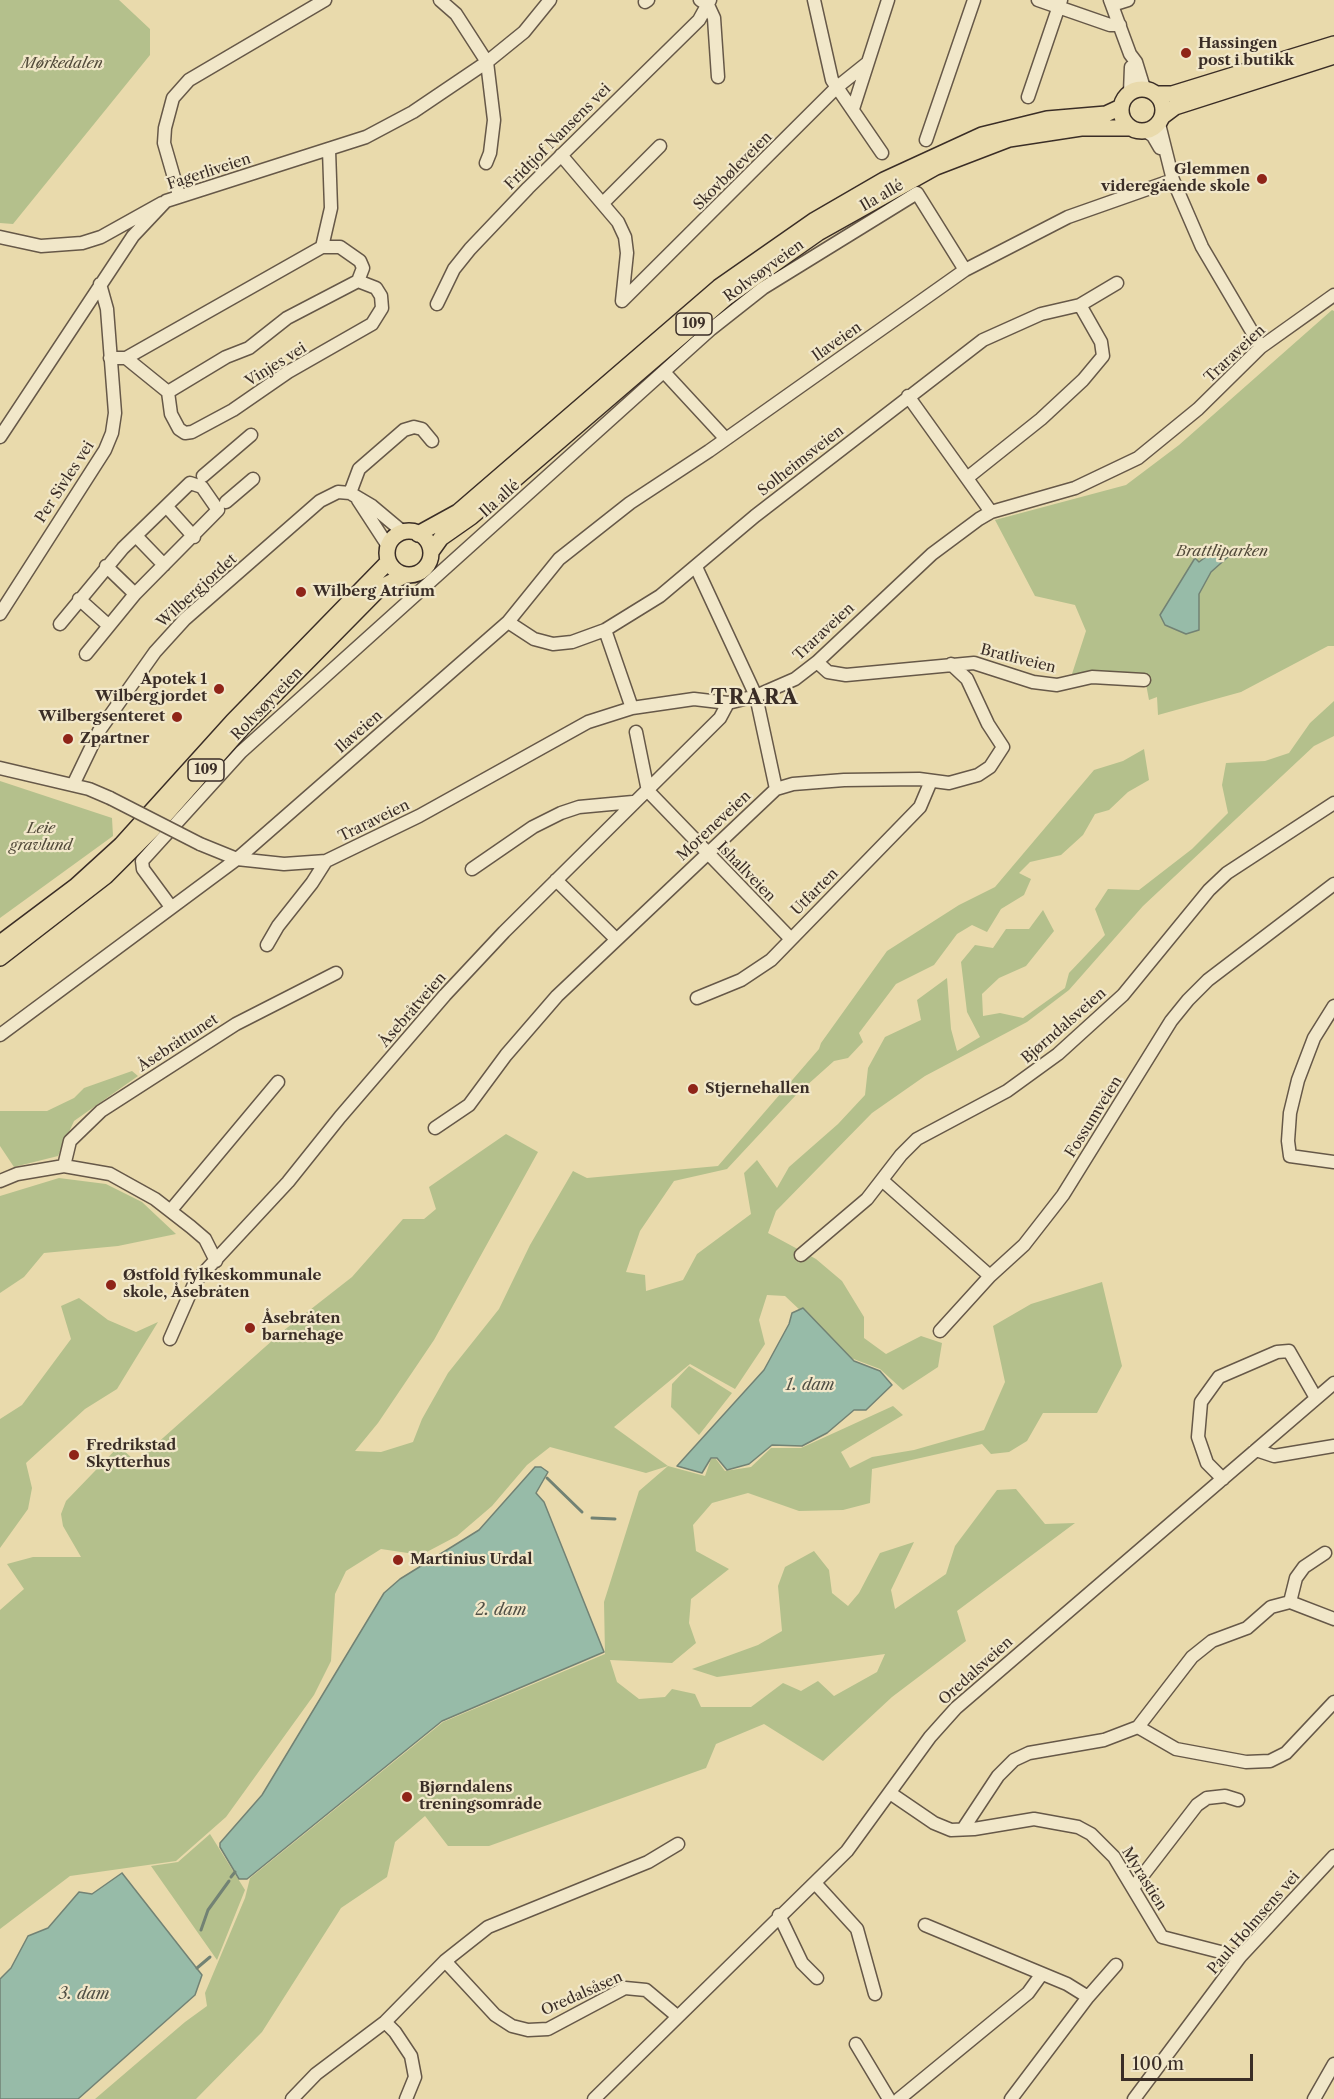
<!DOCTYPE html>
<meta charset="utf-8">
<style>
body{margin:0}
#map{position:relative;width:1334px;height:2099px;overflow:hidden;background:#e9daac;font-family:"Libre Caslon Text",serif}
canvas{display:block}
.scale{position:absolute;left:1121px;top:2054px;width:132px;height:27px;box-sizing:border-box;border:3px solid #3a2d26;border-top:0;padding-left:8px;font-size:18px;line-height:21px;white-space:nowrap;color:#3a2d26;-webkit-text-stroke:4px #f1e7c9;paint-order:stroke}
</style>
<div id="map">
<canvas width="1334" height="2099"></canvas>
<div class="scale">100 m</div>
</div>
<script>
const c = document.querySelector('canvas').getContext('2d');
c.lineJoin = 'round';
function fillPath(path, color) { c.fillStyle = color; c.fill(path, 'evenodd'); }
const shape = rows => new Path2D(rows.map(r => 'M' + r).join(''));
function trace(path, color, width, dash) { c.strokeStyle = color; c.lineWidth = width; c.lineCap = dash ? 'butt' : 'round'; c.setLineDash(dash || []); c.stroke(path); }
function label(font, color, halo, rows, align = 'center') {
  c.font = font + ' "Libre Caslon Text",serif'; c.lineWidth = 4.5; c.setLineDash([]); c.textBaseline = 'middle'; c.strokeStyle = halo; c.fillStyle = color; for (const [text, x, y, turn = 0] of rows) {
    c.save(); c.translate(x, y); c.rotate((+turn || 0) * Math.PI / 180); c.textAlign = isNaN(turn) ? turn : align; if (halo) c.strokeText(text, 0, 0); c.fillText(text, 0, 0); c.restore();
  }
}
fillPath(shape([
 [0,0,119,0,150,29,150,55,13,224,0,223],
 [1332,310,1334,311,1334,646,1328,646,1241,692,1158,715,1157,697,1149,700,1146,684,1070,680,1086,631,1075,605,1035,596,995,520,1126,485,1179,445],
 [1334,701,1334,736,1314,746,1143,906,1069,990,1027,1022,925,1076,872,1113,776,1211,768,1233,816,1259,842,1281,864,1317,864,1338,886,1354,921,1336,942,1343,938,1367,903,1390,880,1369,851,1358,785,1296,767,1295,759,1320,765,1344,735,1389,690,1364,614,1427,668,1466,646,1473,550,1447,527,1465,492,1506,457,1536,421,1555,381,1549,346,1571,335,1594,331,1661,314,1695,226,1817,176,1861,70,1876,0,1929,0,1610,24,1589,7,1564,33,1557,81,1557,63,1526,61,1514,66,1501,119,1446,136,1462,283,1331,352,1277,403,1219,424,1219,436,1209,429,1187,506,1134,538,1152,434,1340,378,1423,355,1451,381,1452,413,1442,422,1419,448,1373,499,1309,530,1245,573,1171,587,1178,718,1166,819,1049,821,1043,887,951,959,905,995,887,1094,770,1123,761,1144,749,1149,780,1128,792,1109,810,1095,814,1083,835,1061,855,1030,862,1019,873,1031,879,1024,895,1001,909,987,932,972,925,957,934,934,965,896,984,859,1033,863,1042,848,1058,834,1061,796,1095,727,1169,674,1181,640,1231,626,1272,645,1275,646,1291,683,1280,697,1254,751,1214,744,1173,757,1160,777,1188,789,1167,838,1124,865,1095,868,1068,885,1037,921,1020,917,1000,947,978,951,1029,957,1051,980,1037,967,1012,961,962,975,945,993,948,1006,929,1029,929,1043,910,1054,931,1026,966,999,978,982,994,983,1016,1000,1013,1023,1018,1065,988,1069,973,1105,935,1095,909,1108,889,1139,890,1192,849,1228,813,1222,785,1226,763,1265,761,1289,753,1310,723],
 [0,781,112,818,113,836,0,918],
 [132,1071,138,1076,74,1121,58,1156,14,1167,0,1146,0,1111,47,1111,74,1098,84,1088],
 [59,1178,106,1184,142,1202,176,1234,118,1246,44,1253,24,1277,0,1293,0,1196],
 [1102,1282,1122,1366,1097,1413,1043,1413,1027,1441,1009,1452,991,1454,982,1444,872,1469,870,1503,843,1510,799,1511,748,1493,712,1503,693,1525,696,1551,729,1569,691,1599,689,1623,696,1643,672,1663,610,1660,617,1682,639,1699,665,1697,672,1689,695,1694,701,1707,751,1707,783,1683,801,1691,818,1681,834,1696,877,1672,885,1654,717,1677,692,1669,758,1645,782,1631,778,1586,785,1567,814,1551,829,1570,832,1593,848,1606,859,1593,880,1553,914,1542,891,1590,895,1609,946,1574,955,1546,997,1490,1016,1489,1045,1524,1075,1523,957,1611,966,1641,892,1697,823,1761,764,1724,716,1744,706,1768,489,1846,448,1846,425,1816,395,1842,387,1877,341,1908,262,2032,196,2099,95,2099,185,2022,207,2006,205,1993,245,1898,250,1878,443,1722,605,1654,604,1602,639,1491,668,1466,705,1476,711,1459,716,1459,725,1471,751,1467,771,1448,801,1448,893,1406,903,1415,841,1452,850,1468,872,1457,914,1450,984,1430,1005,1382,993,1326,1031,1304],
 [79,1298,108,1320,136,1332,158,1322,117,1389,85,1409,26,1463,32,1488,28,1509,0,1548,0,1419,22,1405,71,1339,61,1306],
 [689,1366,732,1393,699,1435,671,1407,672,1384],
 [210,1834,245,1890,217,1960,151,1866,178,1862]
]), '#b4c08c');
const water = shape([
 [1227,547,1230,552,1229,556,1211,572,1199,594,1199,630,1186,634,1165,625,1160,615,1195,558,1199,562,1207,556,1216,556,1220,553,1219,551,1227,547],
 [803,1308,854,1361,880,1371,892,1385,866,1410,854,1410,827,1433,802,1446,772,1445,749,1464,727,1470,717,1458,711,1458,702,1473,677,1466,764,1370,789,1324,792,1313,803,1308],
 [535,1467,541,1467,548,1472,536,1493,544,1502,604,1652,442,1721,247,1879,239,1879,220,1847,220,1843,262,1795,384,1593,400,1579,479,1530,535,1467],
 [122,1873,202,1975,195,1995,78,2099,0,2099,0,1979,11,1968,28,1936,48,1928,79,1892,92,1894,122,1873]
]);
fillPath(water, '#97bba8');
trace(water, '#728274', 1.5);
trace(shape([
 [547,1478,582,1512],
 [592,1518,615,1519],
 [231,1877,235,1872],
 [201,1930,208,1910,229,1881],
 [197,1968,210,1957]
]), '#728274', 3);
const minor = shape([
 [440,0,456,14,487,62,494,120,490,153,486,163],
 [700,0,708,5,714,18,718,77],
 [814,0,832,80,882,153],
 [1038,0,1110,25,1120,25],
 [1110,0,1130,54,1136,62,1144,88],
 [645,2,648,0],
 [1112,5,1128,0],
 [1130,92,1131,67],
 [1028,97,1061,0],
 [853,109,888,0],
 [1159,124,1173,180,1202,247,1261,347],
 [1146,131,1153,136,1160,148],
 [926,140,974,0],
 [561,155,618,222,625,237,627,253,622,301],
 [179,195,164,143,165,128,173,98,189,80,325,0],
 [603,203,660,146],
 [0,237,41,246,82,243,101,237,162,203],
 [322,247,331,208,329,150],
 [622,301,836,88,866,64],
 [437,304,454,269,470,249,528,188,699,20,710,0],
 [110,358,126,358,322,247,340,247,360,261,363,268,358,281,287,318,249,348,226,357,168,392],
 [126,358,168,392],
 [664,372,725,438],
 [168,392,171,414,179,429,185,433,192,432,233,410,288,372,372,324,382,308,381,296,376,288,358,281],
 [908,396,991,512],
 [0,437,133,236,166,201,366,137,413,112,487,62,524,32,550,0],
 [203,476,251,435],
 [967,478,1041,419,1083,380,1103,356,1101,342,1080,305],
 [350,493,359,469,404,430,414,427,422,429,432,441],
 [358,500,388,546],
 [226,502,253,479],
 [167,507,194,537],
 [137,537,164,565],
 [106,566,135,594],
 [696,567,756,696,776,789],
 [79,599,108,625],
 [0,614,105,450,112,433,115,413,107,309,100,284],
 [508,622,534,639,553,644,572,642,605,630,660,596,755,516,983,340,1041,314,1080,305,1117,283],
 [60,624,123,548,190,483,202,487,218,510,135,594,86,654],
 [605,630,632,708],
 [817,662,828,672,846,675,974,663,1033,682,1057,685,1092,677,1144,680],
 [636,732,648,791,790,938],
 [0,768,89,789,110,798],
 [73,785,99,731,155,652,185,619,320,501,338,492,350,493,372,506,403,532],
 [200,844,237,859,284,864,326,861,419,816,588,722,632,708,694,699,728,703,756,696,795,679,817,662,932,554,979,519,991,512,1075,488,1138,458,1198,409,1261,347,1334,295],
 [472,869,533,827,561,813,579,807,633,802],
 [556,880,616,939],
 [171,907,143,869,142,861,241,752,711,329,763,288,917,193,965,270],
 [267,945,278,926,312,883,326,861],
 [697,998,741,980,771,960,920,807,931,781],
 [1334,1006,1314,1038,1298,1080,1290,1113,1288,1141,1290,1156,1334,1162],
 [0,1035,237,859,508,622,559,559,630,503,709,451,965,270,1068,217,1173,180],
 [435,1128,469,1105,506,1055,557,996,776,789,793,784,844,780,919,779,949,783,978,775,990,767,1003,747,988,724,967,679,951,664],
 [64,1166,70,1141,101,1111,236,1024,336,973],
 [0,1181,17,1174,64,1166,110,1174,155,1199,191,1227,205,1239,216,1261],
 [883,1181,990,1276,1024,1245,1063,1195,1171,1021,1188,1000,1208,980,1334,884],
 [171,1210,278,1082],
 [801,1255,867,1199,901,1155,917,1139,1007,1091,1058,1054,1123,995,1209,890,1227,873,1334,803],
 [940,1331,990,1276],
 [170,1339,195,1282,288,1182,340,1117,445,995,504,932,720,718,728,703],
 [1256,1450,1274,1456,1334,1446],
 [1223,1479,1207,1463,1198,1437,1201,1402,1219,1377,1277,1352,1289,1351,1316,1398],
 [1290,1602,1296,1578,1304,1567,1325,1553],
 [1138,1727,1192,1657,1212,1641,1247,1628,1271,1607,1290,1602,1334,1619],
 [890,1793,934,1823,951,1830,974,1829,1034,1819,1078,1827,1091,1834,1114,1857,1162,1937,1240,1957],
 [963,1829,998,1776,1014,1760,1029,1753,1104,1740,1138,1727,1176,1749,1246,1762,1270,1761,1286,1753,1334,1702],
 [815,1883,857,1929,875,1994],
 [1133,1888,1197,1805,1207,1798,1225,1796,1238,1800],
 [779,1915,802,1963,817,1978],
 [925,1925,1067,1984,1088,1997],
 [445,1961,495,2015,512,2026,528,2030,548,2029,625,1988,646,1990,677,2016],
 [385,2022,395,2032,411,2056,415,2077,406,2099],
 [856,2044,889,2099],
 [292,2099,316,2074,385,2022,445,1961,488,1927,648,1862,678,1844],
 [594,2099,847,1851,930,1737,956,1708,1334,1383],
 [899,2099,1028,1993,1041,1975],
 [1011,2099,1088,1997,1116,1965],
 [1134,2099,1240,1957,1334,1856],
 [1314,2099,1334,2064]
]);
const major = shape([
 '1121 110a21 21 0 1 1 42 0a21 21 0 1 1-42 0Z',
 [1157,94,1172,94,1334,44],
 [1163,116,1175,107,1334,56],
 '387 553a22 22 0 1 1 44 0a22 22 0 1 1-44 0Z',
 [418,534,458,512,719,287,815,220,884,180,982,135,1047,119,1106,114,1121,107],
 [431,552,441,538,471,517,727,297,818,233,936,167,1009,139,1081,128,1130,128],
 [0,943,76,886,121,845,233,721,388,562],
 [0,958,106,876,152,830,243,727,380,588,405,575]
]);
trace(minor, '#665848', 15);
trace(major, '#3a2d26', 18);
trace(minor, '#f1e7c9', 12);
trace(major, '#e9daac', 15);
const minorBridge = shape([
 [110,798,200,844]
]);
trace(minorBridge, '#665848', 15, []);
trace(minorBridge, '#f1e7c9', 12);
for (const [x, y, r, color] of [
 [1186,53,6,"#8f2418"],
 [1262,179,6,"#8f2418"],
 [301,592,6,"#8f2418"],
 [219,689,6,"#8f2418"],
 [177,717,6,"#8f2418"],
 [68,739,6,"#8f2418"],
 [693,1089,6,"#8f2418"],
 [111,1285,6,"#8f2418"],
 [250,1328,6,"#8f2418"],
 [74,1455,6,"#8f2418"],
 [398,1560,6,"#8f2418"],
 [407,1797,6,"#8f2418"]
]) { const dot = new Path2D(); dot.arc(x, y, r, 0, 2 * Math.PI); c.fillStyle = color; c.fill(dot); trace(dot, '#f1e7c9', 2); }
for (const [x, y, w] of [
 [694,324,36],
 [206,770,36]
]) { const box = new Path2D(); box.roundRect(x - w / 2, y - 11, w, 22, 4.5); c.fillStyle = '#f1e7c9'; c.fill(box); trace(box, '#3a2d26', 1.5); }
label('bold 14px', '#3a2d26', null, [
 ["109",694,324],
 ["109",206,770]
]);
label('bold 15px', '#3a2d26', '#f1e7c9', [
 ["Hassingen",1198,44],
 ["post i butikk",1198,61],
 ["Glemmen",1250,170,"right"],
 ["videregående skole",1250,187,"right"],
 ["Wilberg Atrium",313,592],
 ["Apotek 1",207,680,"right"],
 ["Wilbergjordet",207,697,"right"],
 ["Wilbergsenteret",165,717,"right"],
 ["Zpartner",80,739],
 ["Stjernehallen",705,1089],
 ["Østfold fylkeskommunale",123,1276],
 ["skole, Åsebråten",123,1293],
 ["Åsebråten",262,1319],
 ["barnehage",262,1336],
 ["Fredrikstad",86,1446],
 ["Skytterhus",86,1463],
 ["Martinius Urdal",410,1560],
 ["Bjørndalens",419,1788],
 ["treningsområde",419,1805]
], 'left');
label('italic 15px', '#524a3a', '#f1e7c9', [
 ["Mørkedalen",62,64],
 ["Brattliparken",1222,552],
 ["Leie",41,829],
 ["gravlund",41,846]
]);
label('15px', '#3a2d26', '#f1e7c9', [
 ["Fridtjof Nansens vei",558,137,-45],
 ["Skovbøleveien",733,171,-45],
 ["Fagerliveien",209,172,-18],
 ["Ila allé",882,196,-30],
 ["Rolvsøyveien",764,271,-36],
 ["Ilaveien",837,342,-35],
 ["Traraveien",1235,354,-43],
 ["Vinjes vei",276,365,-32],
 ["Solheimsveien",801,461,-38],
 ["Per Sivles vei",65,482,-57],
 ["Ila allé",500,499,-42],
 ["Wilbergjordet",197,591,-42],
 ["Traraveien",824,632,-43],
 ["Bratliveien",1018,659,14],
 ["Rolvsøyveien",267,704,-46],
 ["Ilaveien",359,732,-41],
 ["Traraveien",374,821,-26],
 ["Moreneveien",714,826,-43],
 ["Ishallveien",746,872,46],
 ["Utfarten",815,892,-45],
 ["Åsebråtveien",413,1010,-49],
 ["Bjørndalsveien",1064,1026,-41],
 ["Åsebråttunet",178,1043,-33],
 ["Fossumveien",1094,1117,-58],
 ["Oredalsveien",976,1671,-42],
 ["Myrastien",1144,1879,58],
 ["Paul Holmsens vei",1254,1923,-49],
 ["Oredalsåsen",582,1994,-24]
]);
label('italic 16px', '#515046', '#f1e7c9', [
 ["1. dam",810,1385],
 ["2. dam",501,1610],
 ["3. dam",84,1994]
]);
c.letterSpacing = '1.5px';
label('bold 21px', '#3a2d26', '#f1e7c9', [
 ["TRARA",755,698]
]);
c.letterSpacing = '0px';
</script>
